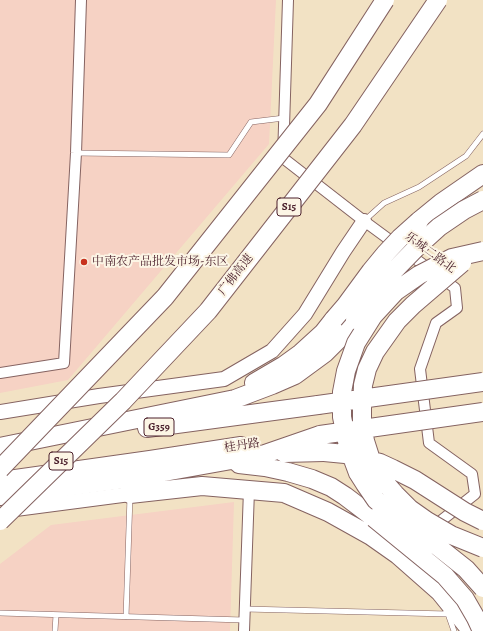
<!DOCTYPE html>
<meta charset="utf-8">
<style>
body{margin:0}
canvas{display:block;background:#f2e2c4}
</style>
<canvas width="483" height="631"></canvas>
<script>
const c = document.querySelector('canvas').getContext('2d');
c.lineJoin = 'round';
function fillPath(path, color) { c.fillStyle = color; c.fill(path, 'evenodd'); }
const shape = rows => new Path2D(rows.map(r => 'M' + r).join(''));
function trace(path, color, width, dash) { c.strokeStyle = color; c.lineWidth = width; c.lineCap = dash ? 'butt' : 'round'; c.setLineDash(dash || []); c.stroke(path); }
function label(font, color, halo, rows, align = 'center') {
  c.font = font + ' Alegreya,"Noto Serif SC",serif'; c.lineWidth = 4; c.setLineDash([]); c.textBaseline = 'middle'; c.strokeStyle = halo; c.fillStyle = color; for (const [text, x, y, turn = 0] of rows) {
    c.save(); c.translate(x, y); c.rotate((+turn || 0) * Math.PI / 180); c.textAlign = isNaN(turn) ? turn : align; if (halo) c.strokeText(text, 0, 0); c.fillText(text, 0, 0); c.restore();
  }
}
fillPath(shape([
 [0,0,276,0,269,144,68,380,0,393],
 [234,502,230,631,0,631,0,564,51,525]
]), '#f6d2c4');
const lane = shape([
 [76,153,229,155,251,122,284,118],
 [364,221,384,203,419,187,466,156,483,134],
 [245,609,448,614],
 [446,612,448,614,454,631],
 [0,613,244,620],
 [126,617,130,496],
 [55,631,56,615]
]);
const street = shape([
 [288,0,283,158,364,221,455,288,457,308,436,323,420,369,429,443,472,474,475,494,433,527],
 [0,373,64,363,76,153,81,0],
 [244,631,249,490]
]);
const secondary = shape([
 [0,412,99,396,224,379,272,351,305,314,343,252,364,221],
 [8,510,130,494]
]);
const highway = shape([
 [419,221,441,203,483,174],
 [254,383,283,366,301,353,323,333,334,319],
 [147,428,318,405],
 [0,447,235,399,272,385,295,375,325,353,341,337,355,320],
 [284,453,324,452],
 [239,464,265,467,288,472,312,479,331,487,345,496,374,518],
 [0,481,150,460,241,446],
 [130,494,202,486,284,493,328,512,371,536,398,555,440,592,469,628,470,631],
 [0,496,131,478,265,454,320,435]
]);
trace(lane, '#856361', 6);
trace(street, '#856361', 12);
trace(secondary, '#856361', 16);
trace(highway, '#856361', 20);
trace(lane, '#fff', 5);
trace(street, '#fff', 10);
trace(secondary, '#fff', 14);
trace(highway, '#fff', 18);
const highwayBridge = shape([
 [483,251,452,258,419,275,396,291,373,316,356,343,346,371,342,392,342,417,348,446,358,473,365,484,376,500,391,513,408,528,437,546,466,569,483,588],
 [462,263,413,305,397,321,375,352,367,369,363,385,362,409,362,423,365,441,372,463,381,478,395,494,410,509,427,521,451,535,483,548],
 [334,319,346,305,371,271,385,254,400,238,419,221],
 [355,320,384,281,418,246,439,227,464,210,483,200],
 [318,405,483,382],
 [320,435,483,412],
 [324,452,345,454,380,463,393,469,415,480,465,512,483,521],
 [0,469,165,297,318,104,385,0],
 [374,518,445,576,465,599,476,618,482,631],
 [0,521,123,401,208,311,353,125,438,0]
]);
trace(highwayBridge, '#856361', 20, []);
trace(highwayBridge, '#fff', 18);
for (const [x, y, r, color] of [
 [84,262,4,"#c8321e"]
]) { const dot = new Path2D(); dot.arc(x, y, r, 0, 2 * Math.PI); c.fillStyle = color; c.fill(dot); trace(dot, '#fcf5e5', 1.5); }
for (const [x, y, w] of [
 [289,207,24],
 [159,427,30],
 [61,461,24]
]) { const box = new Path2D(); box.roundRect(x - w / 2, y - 9, w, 18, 3); c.fillStyle = '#fcf5e5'; c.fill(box); trace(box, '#4a1f2b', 1); }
label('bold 11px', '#4a1f2b', null, [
 ["S15",289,207],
 ["G359",159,427],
 ["S15",61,461]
]);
label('12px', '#4a1f2b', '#fcf5e5', [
 ["乐城二路北",430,253,36],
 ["广佛高速",236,275,-52],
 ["桂丹路",242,446,-8]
]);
label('12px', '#4a1f2b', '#fcf5e5', [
 ["中南农产品批发市场-东区",92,262]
], 'left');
</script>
